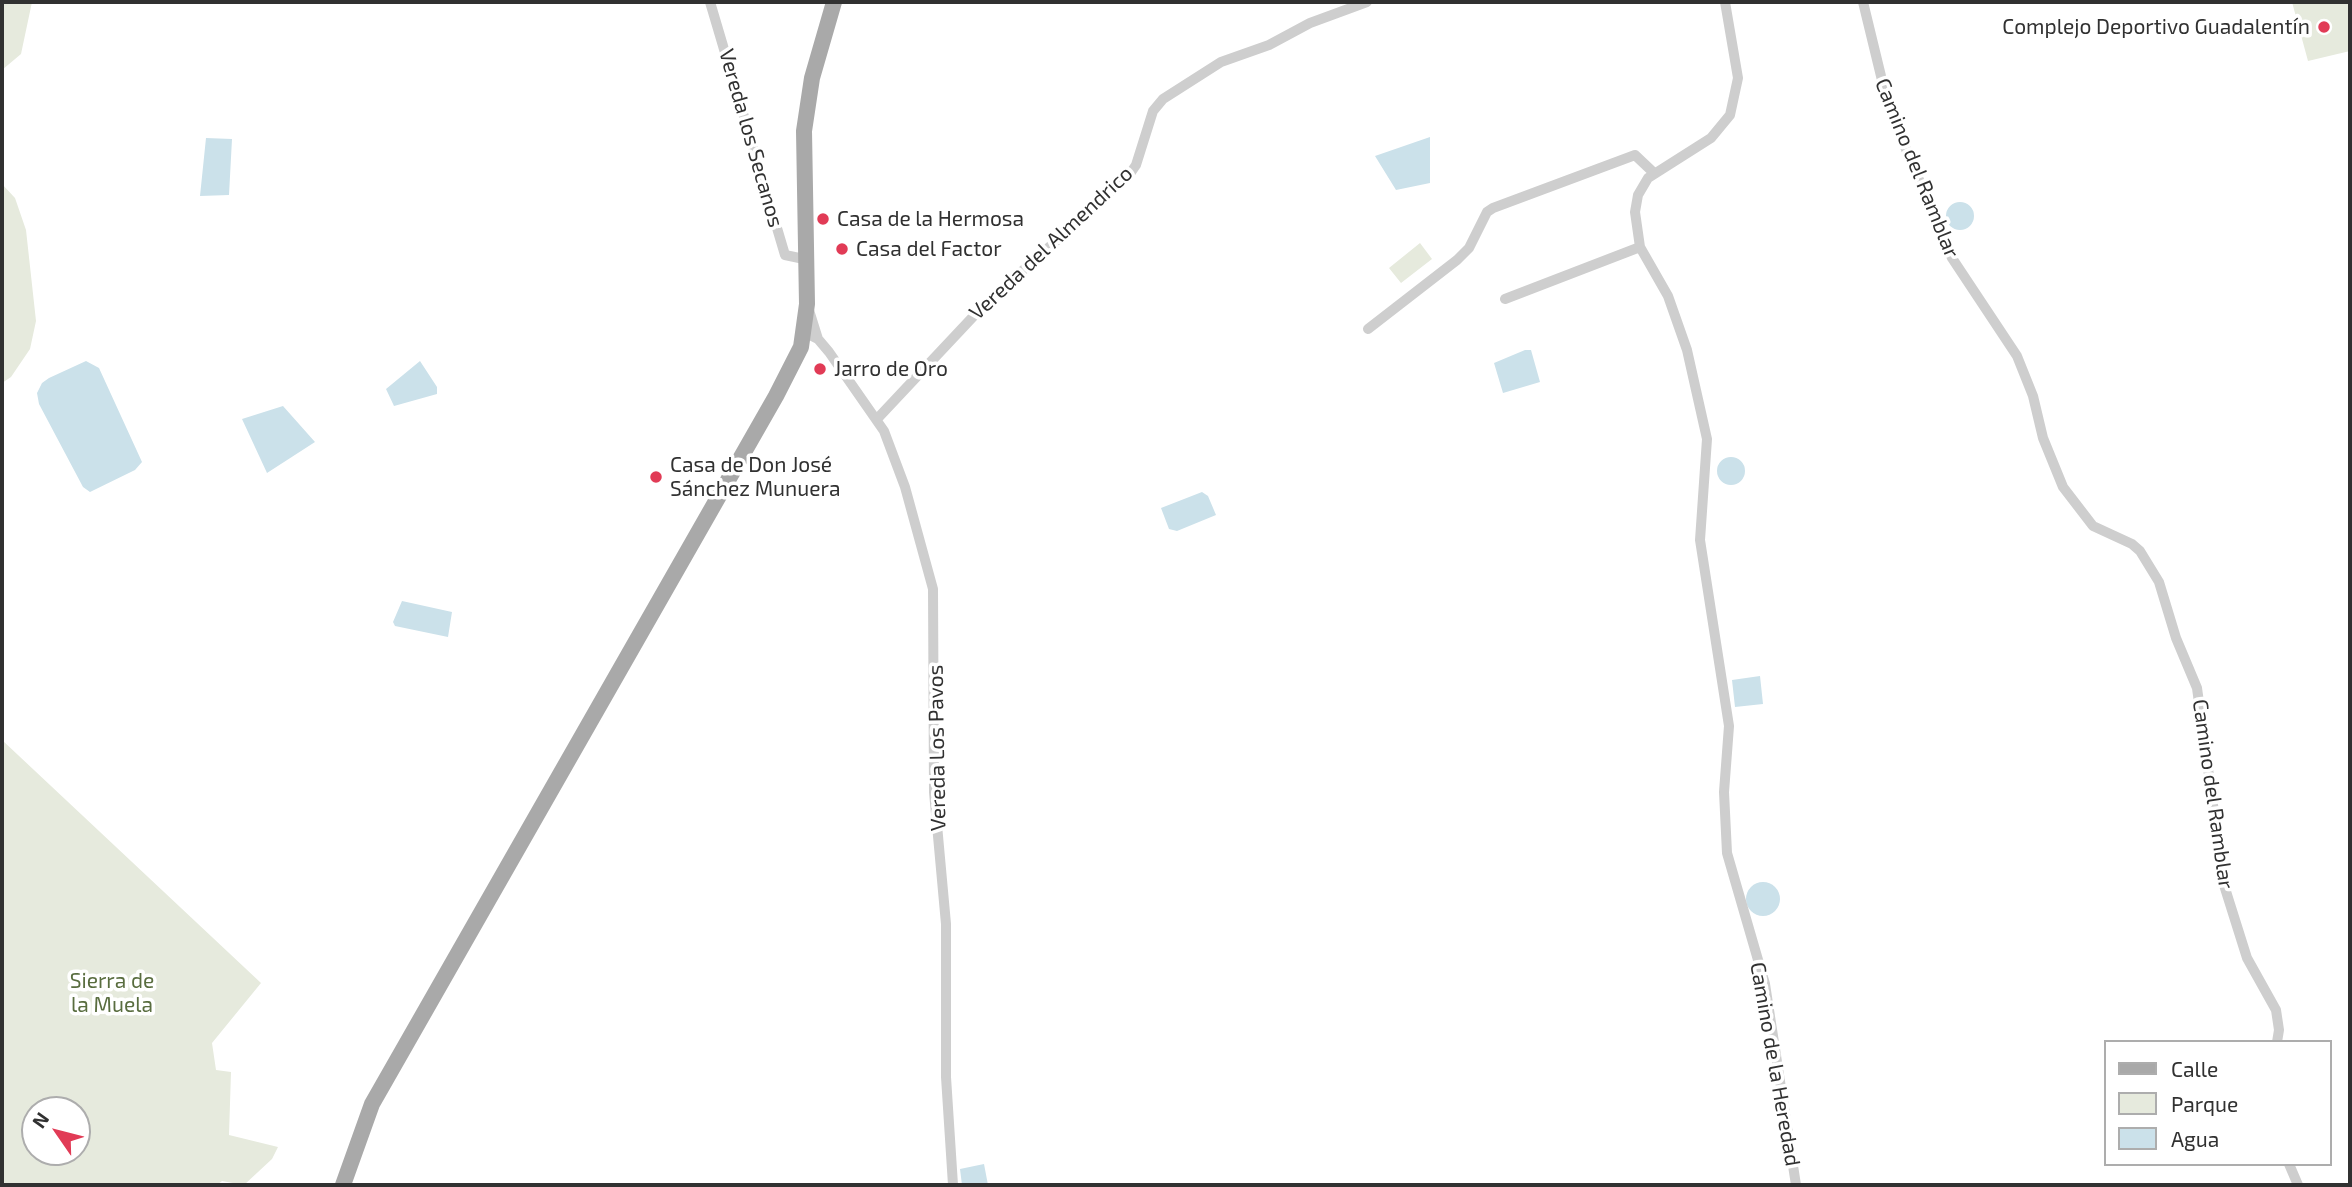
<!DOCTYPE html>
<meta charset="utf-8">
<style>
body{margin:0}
#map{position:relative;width:2352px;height:1187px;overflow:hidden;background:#fff;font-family:"Exo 2",sans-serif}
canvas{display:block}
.frame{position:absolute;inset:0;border:4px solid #313131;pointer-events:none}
.legend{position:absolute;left:2104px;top:1040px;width:228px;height:126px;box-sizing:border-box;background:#fff;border:2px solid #adadad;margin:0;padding:9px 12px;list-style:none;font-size:21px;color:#313131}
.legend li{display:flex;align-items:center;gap:14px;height:35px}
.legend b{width:35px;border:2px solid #adadad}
.north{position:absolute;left:21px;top:1096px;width:70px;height:70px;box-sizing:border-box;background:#fff;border:2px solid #adadad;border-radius:50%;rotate:305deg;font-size:19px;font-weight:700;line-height:28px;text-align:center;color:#313131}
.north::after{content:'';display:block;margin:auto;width:24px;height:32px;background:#e13b56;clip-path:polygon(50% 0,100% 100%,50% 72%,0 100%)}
</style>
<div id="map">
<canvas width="2352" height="1187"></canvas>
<div class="frame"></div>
<ul class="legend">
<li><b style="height:9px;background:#a9a9a9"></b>Calle</li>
<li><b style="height:19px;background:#e6eadd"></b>Parque</li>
<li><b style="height:19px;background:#cbe1ea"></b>Agua</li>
</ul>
<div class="north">N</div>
</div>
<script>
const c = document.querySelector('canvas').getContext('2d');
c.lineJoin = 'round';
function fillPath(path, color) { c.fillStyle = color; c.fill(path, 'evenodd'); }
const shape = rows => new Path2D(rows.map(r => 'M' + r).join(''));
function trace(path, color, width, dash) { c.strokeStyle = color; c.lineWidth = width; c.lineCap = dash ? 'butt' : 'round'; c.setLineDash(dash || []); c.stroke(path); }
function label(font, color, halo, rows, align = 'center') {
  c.font = font + ' "Exo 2",sans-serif'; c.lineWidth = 7; c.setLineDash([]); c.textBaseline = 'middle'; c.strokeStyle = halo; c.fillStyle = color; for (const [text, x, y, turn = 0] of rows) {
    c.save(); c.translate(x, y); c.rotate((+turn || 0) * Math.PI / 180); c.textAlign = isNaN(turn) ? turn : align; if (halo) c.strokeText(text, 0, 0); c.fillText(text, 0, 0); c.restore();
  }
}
fillPath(shape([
 [2,2,32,2,21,54,2,70],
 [2292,2,2350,2,2350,51,2308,61],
 [2,184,15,198,26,230,36,321,30,349,11,377,2,383],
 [1420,243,1432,259,1401,283,1389,268],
 [2,740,261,983,212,1043,216,1070,231,1072,229,1135,278,1147,272,1159,244,1185,222,1181,217,1185,2,1185],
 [77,1110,77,1152,35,1152,35,1110]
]), '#e6eadd');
fillPath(shape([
 [1430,137,1430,183,1396,190,1375,156],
 [206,138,232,139,229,195,200,196],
 '1946 216a14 14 0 1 1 28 0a14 14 0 1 1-28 0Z',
 [1525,350,1531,350,1540,382,1503,393,1494,363],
 [86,361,99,368,142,462,135,470,90,492,83,487,39,404,37,393,42,383,49,378],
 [420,361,437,387,437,394,394,406,386,389],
 [283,406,315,442,267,473,242,419],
 '1717 471a14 14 0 1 1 28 0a14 14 0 1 1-28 0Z',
 [1202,492,1208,496,1216,515,1177,531,1169,529,1161,508],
 [402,601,452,612,448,637,395,626,393,622],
 [1760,676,1763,704,1735,707,1732,680],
 '1746 899a17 17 0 1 1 34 0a17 17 0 1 1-34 0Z',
 [984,1164,988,1185,962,1185,960,1169]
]), '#cbe1ea');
trace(shape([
 [710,2,785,255,804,259],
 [1725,2,1738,78,1730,115,1711,138,1648,178,1638,195,1635,212,1640,247,1668,296,1687,350,1707,439,1700,540,1729,726,1724,792,1727,853,1765,984,1796,1185],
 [1863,2,1889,109,1952,258,2017,356,2033,396,2043,438,2063,487,2093,526,2132,544,2140,551,2159,582,2176,638,2197,688,2224,885,2247,958,2276,1010,2279,1030,2277,1042],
 [1505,299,1640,247],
 [808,307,818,339],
 [1368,329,1457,260,1469,248,1487,212,1493,208,1635,155,1654,173],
 [804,332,818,339,829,352,884,431,905,487,933,589,934,792,946,924,946,1077,953,1185],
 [877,419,985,304,1127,178,1136,165,1153,111,1163,99,1221,62,1269,45,1310,23,1367,2],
 [2289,1164,2298,1185]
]), '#cecece', 10);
trace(shape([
 [343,1185,372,1104,776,396,801,347,807,304,804,131,812,78,834,2]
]), '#a9a9a9', 16);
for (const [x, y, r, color] of [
 [2324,27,7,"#e13b56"],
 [823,219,7,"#e13b56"],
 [842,249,7,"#e13b56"],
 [820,369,7,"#e13b56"],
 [656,477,7,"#e13b56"]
]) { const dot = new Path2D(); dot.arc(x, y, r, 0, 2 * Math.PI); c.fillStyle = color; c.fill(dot); trace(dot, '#fff', 2.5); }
label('21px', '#313131', '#fff', [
 ["Complejo Deportivo Guadalentín",2310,27,"right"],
 ["Casa de la Hermosa",837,219],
 ["Casa del Factor",856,249],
 ["Jarro de Oro",834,369],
 ["Casa de Don José",670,465],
 ["Sánchez Munuera",670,489]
], 'left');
label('21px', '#313131', '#fff', [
 ["Vereda los Secanos",751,138,74],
 ["Camino del Ramblar",1917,168,68],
 ["Vereda del Almendrico",1051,243,-43],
 ["Vereda Los Pavos",937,748,-91],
 ["Camino del Ramblar",2213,794,82],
 ["Camino de la Heredad",1775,1064,80]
]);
label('21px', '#596d3f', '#fff', [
 ["Sierra de",112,981],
 ["la Muela",112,1005]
]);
</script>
